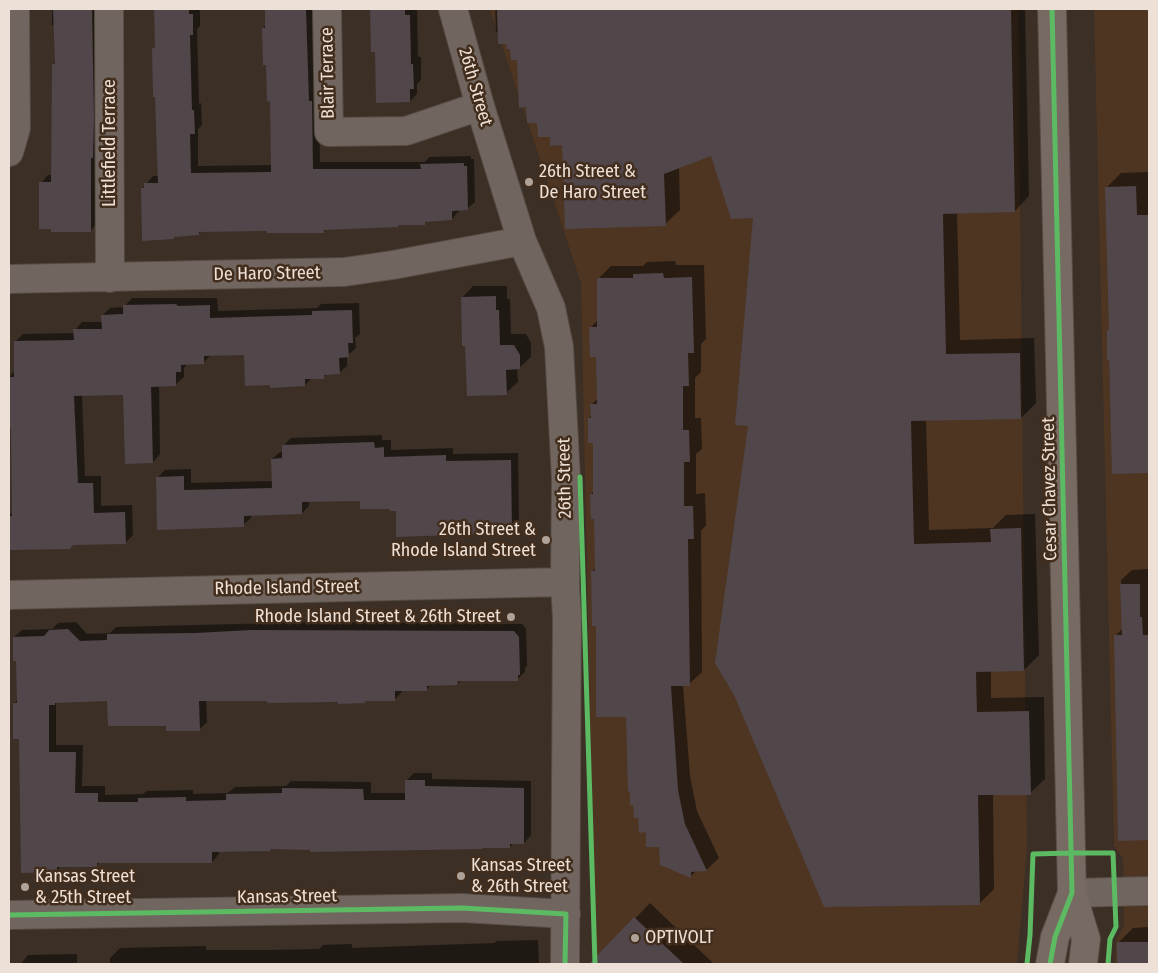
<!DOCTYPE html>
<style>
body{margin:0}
#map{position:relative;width:1158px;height:973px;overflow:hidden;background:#3b2f26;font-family:"Fira Sans Condensed",sans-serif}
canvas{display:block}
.frame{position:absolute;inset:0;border:10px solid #ede0d6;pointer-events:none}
</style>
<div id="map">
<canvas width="1158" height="973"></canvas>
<div class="frame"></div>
</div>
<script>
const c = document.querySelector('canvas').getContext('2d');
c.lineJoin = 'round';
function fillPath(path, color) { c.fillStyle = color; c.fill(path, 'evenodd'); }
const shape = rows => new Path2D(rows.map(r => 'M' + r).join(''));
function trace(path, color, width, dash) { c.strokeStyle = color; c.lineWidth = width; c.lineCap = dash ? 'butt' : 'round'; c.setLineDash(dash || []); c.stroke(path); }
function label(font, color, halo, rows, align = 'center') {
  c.font = font + ' "Fira Sans Condensed",sans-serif'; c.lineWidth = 5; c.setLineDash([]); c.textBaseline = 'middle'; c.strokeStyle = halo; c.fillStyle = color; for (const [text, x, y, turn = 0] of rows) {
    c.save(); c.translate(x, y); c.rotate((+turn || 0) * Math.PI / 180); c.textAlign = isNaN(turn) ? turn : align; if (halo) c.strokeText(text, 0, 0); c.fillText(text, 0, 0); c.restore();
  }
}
fillPath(shape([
 [490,9,1018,9,1027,848,1017,964,595,964,581,283],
 [1094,9,1149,9,1149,964,1115,964,1116,941,1124,925,1123,858,1114,846]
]), '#4d3522');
fillPath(shape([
 [52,9,100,9,98,223,90,231,41,183,48,175,52,175,53,65,56,62,55,25,52,25],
 [156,9,200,9,200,26,197,29,199,104,201,103,202,125,198,129,198,166,272,165,271,100,263,28,266,25,266,9,314,9,319,94,320,162,425,162,429,157,471,156,471,159,474,159,475,202,467,209,459,209,459,211,452,219,428,220,425,223,326,229,324,232,268,229,202,231,198,234,176,235,173,238,142,189,153,176,159,176,153,48,156,45],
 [372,9,417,9,418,57,421,57,421,80,417,84,417,94,410,101,376,51,373,51],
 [495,9,1025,9,1029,196,1015,211,957,212,960,340,1034,338,1036,403,1021,418,926,420,929,530,993,528,1006,515,1035,514,1039,655,1024,670,991,671,991,698,1044,697,1045,779,1030,793,993,794,994,889,979,904,749,424,754,217,712,154,679,167,680,210,665,224,563,144,551,136,538,122,518,59,499,32,496,32],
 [1149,172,1149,472,1113,473,1108,331,1110,329,1107,187,1121,173],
 [675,261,676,265,704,265,706,339,701,344,701,372,695,378,695,418,701,418,702,449,696,454,696,494,705,493,706,525,701,531,702,672,689,684,683,685,690,776,697,811,719,858,706,870,697,870,691,876,647,831,627,715,597,625,592,571,596,568,596,518,591,494,594,491,594,442,589,418,592,415,592,404,598,398,597,356,590,328,598,320,598,279,611,266,643,266,647,262],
 [473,286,507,286,507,299,510,299,511,334,526,334,531,343,531,357,519,368,517,368,518,382,506,393,467,345,462,298],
 [132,298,217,298,218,311,317,308,321,304,359,303,360,334,355,338,356,348,347,356,347,366,339,373,327,374,323,377,312,378,305,385,271,384,246,354,211,355,203,363,188,363,184,368,184,377,176,384,159,385,160,454,153,462,124,394,82,395,85,476,101,476,101,506,132,505,133,535,126,542,72,544,69,548,9,548,9,516,13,512,12,426,9,426,9,377,15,371,15,342,23,334,75,333,75,330,82,322,103,322,103,315,110,308,124,307],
 [382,435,382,440,391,440,391,450,453,448,453,454,518,453,519,524,511,532,397,510,361,500,309,501,309,506,302,513,251,515,251,518,243,525,157,478,165,470,191,469,191,483,273,481,272,459,280,452,284,451,284,445,291,438],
 [1149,569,1149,839,1120,840,1115,636,1123,628,1121,580,1132,570],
 [76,622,87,634,110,633,116,627,318,622,522,624,526,629,527,666,525,668,525,672,517,679,461,680,457,684,432,684,427,689,402,690,402,692,394,700,367,700,364,702,339,700,206,700,207,722,199,730,167,724,109,700,56,702,56,745,83,745,82,786,105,786,105,795,143,794,147,791,193,790,193,794,228,793,235,787,286,786,291,781,371,782,371,793,407,793,406,781,414,773,432,773,432,779,531,781,531,835,524,843,513,843,510,847,273,848,271,850,219,850,219,854,212,862,100,862,96,866,61,866,56,871,20,738,14,704,18,699,17,659,14,637,22,630,52,629,58,623],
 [650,903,714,964,602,964,596,959],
 [1149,927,1149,964,1119,964,1118,943,1133,928],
 [538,940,539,964,110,964,110,958,120,948,206,946,206,950,265,950,319,949,323,945,352,944,352,948,494,943,497,941],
 [77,954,77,964,21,964,28,955]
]), '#0007');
fillPath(shape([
 [53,9,92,9,94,119,93,158,91,158,91,232,51,232,51,229,39,229,39,182,51,182,52,64,55,64],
 [154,9,189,9,189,14,193,14,193,35,190,35,192,110,194,110,195,134,190,134,191,173,271,172,270,101,267,102,266,65,263,65,262,28,265,28,265,9,306,9,309,101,312,101,313,169,421,169,420,164,464,163,464,166,467,166,468,210,452,211,452,220,425,222,425,225,398,225,398,227,324,230,324,233,267,233,267,231,199,232,199,235,174,237,174,239,142,241,141,188,144,188,144,183,158,183,155,97,153,97,152,48,155,47],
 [370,9,405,9,405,15,410,15,411,64,413,64,414,89,410,89,410,102,376,103,375,52,371,52],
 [497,9,1011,9,1015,212,943,214,946,354,1020,353,1021,419,911,421,914,544,991,542,990,529,1021,528,1024,671,976,672,977,712,1029,711,1031,795,978,795,980,905,824,907,734,695,715,663,748,426,735,425,753,218,731,219,711,156,664,174,666,226,565,229,562,145,550,146,550,137,538,137,537,123,527,123,526,107,519,108,517,60,511,60,510,49,507,49,506,44,498,44],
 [1136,186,1137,215,1149,215,1149,473,1112,474,1109,360,1107,360,1107,330,1109,330,1105,187],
 [663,273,664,278,692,277,694,353,688,353,689,386,683,386,683,430,689,430,690,462,684,462,684,506,693,506,694,539,688,539,690,686,671,686,678,790,685,824,707,871,691,872,691,878,660,865,659,847,646,847,646,832,639,833,638,818,634,818,633,805,630,805,630,792,628,791,626,717,596,717,596,626,592,626,591,570,595,571,594,519,591,519,590,494,593,494,593,443,588,443,588,418,591,418,590,404,597,404,596,357,590,357,589,327,597,327,597,278,633,278,633,274],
 [496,296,496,310,499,310,500,345,514,345,520,355,520,369,506,370,507,395,467,396,465,346,462,346,461,297],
 [176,304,178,306,210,305,210,318,312,315,312,311,352,310,353,343,348,343,349,357,339,358,340,374,324,375,324,379,305,379,305,386,270,388,270,385,245,386,244,355,204,356,204,364,181,365,181,372,176,372,176,386,151,387,153,463,125,464,123,395,74,396,78,483,93,483,94,513,125,512,126,544,73,545,70,549,9,550,9,516,12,516,11,428,9,428,9,377,14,377,14,341,74,340,73,329,102,329,101,315,123,314,123,305],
 [374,442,375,448,384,447,384,457,446,455,446,461,511,460,512,533,396,537,396,511,390,511,389,509,360,509,360,501,302,502,302,514,244,516,244,527,157,530,156,477,184,476,184,490,272,488,271,459,282,458,282,445],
 [1120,584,1140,584,1140,617,1142,617,1143,635,1149,635,1149,840,1118,841,1114,635,1122,635],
 [68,629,80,641,107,640,107,634,196,633,251,630,514,631,519,637,520,675,518,675,518,681,458,681,457,685,427,686,427,691,395,691,395,701,365,701,365,703,338,704,338,702,267,703,267,701,199,701,200,731,166,731,166,726,108,726,107,701,55,703,55,705,49,705,49,752,76,752,75,793,98,793,98,802,138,802,138,798,186,797,186,801,226,800,226,794,282,793,282,788,363,789,364,800,405,800,405,780,425,780,425,786,524,788,524,844,510,844,510,848,482,848,482,849,310,852,310,850,271,849,271,851,212,852,212,863,97,863,97,867,57,867,57,872,21,873,19,739,13,739,13,703,17,703,16,661,13,661,13,637,44,636,49,630],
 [634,917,684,964,589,964],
 [1117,942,1149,942,1149,964,1117,964]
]), '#51464a');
const minor = shape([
 [109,9,110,278],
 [327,9,329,132,406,131,480,106],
 [453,9,480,106,522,241,551,308,559,347,566,479,565,582,567,618,565,964],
 [9,152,16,128,15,9],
 [9,279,344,272,393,265,522,241],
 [9,595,565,582],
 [1072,893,1149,891],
 [9,915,462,908,566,914]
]);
const major = shape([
 [1052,9,1072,893,1086,939,1083,964],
 [1050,964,1055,937,1072,893]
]);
trace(minor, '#554c43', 30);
trace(major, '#554c43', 30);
trace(minor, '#70665f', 28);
trace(major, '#766a62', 28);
trace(shape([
 [580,477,595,964],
 [9,915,462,908,566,914,565,964],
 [1027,964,1030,935,1033,854,1071,853,1113,853,1116,927,1110,939,1108,964],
 [1050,964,1055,937,1072,893,1052,9]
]), '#5cba63', 5);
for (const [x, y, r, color] of [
 [529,182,5,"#afa298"],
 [546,540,5,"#afa298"],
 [511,617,5,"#afa298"],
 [461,876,5,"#afa298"],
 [25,887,5,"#afa298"],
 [635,938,5,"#afa298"]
]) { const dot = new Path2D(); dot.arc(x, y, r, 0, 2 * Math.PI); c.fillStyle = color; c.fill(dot); trace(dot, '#432e1e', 2); }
label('18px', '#ede0d6', '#432e1e', [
 ["Blair Terrace",328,73,-91],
 ["26th Street",475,87,74],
 ["Littlefield Terrace",110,143,-90],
 ["De Haro Street",267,274,-1],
 ["26th Street",565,478,-91],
 ["Cesar Chavez Street",1050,489,-91],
 ["Rhode Island Street",287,588,-1],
 ["Kansas Street",287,897,-1]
]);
label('18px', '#ede0d6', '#432e1e', [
 ["26th Street &",539,172],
 ["De Haro Street",539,193],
 ["26th Street &",536,530,"right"],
 ["Rhode Island Street",536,551,"right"],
 ["Rhode Island Street & 26th Street",501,617,"right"],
 ["Kansas Street",471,866],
 ["& 26th Street",471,887],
 ["Kansas Street",35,877],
 ["& 25th Street",35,898],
 ["OPTIVOLT",645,938]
], 'left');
</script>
